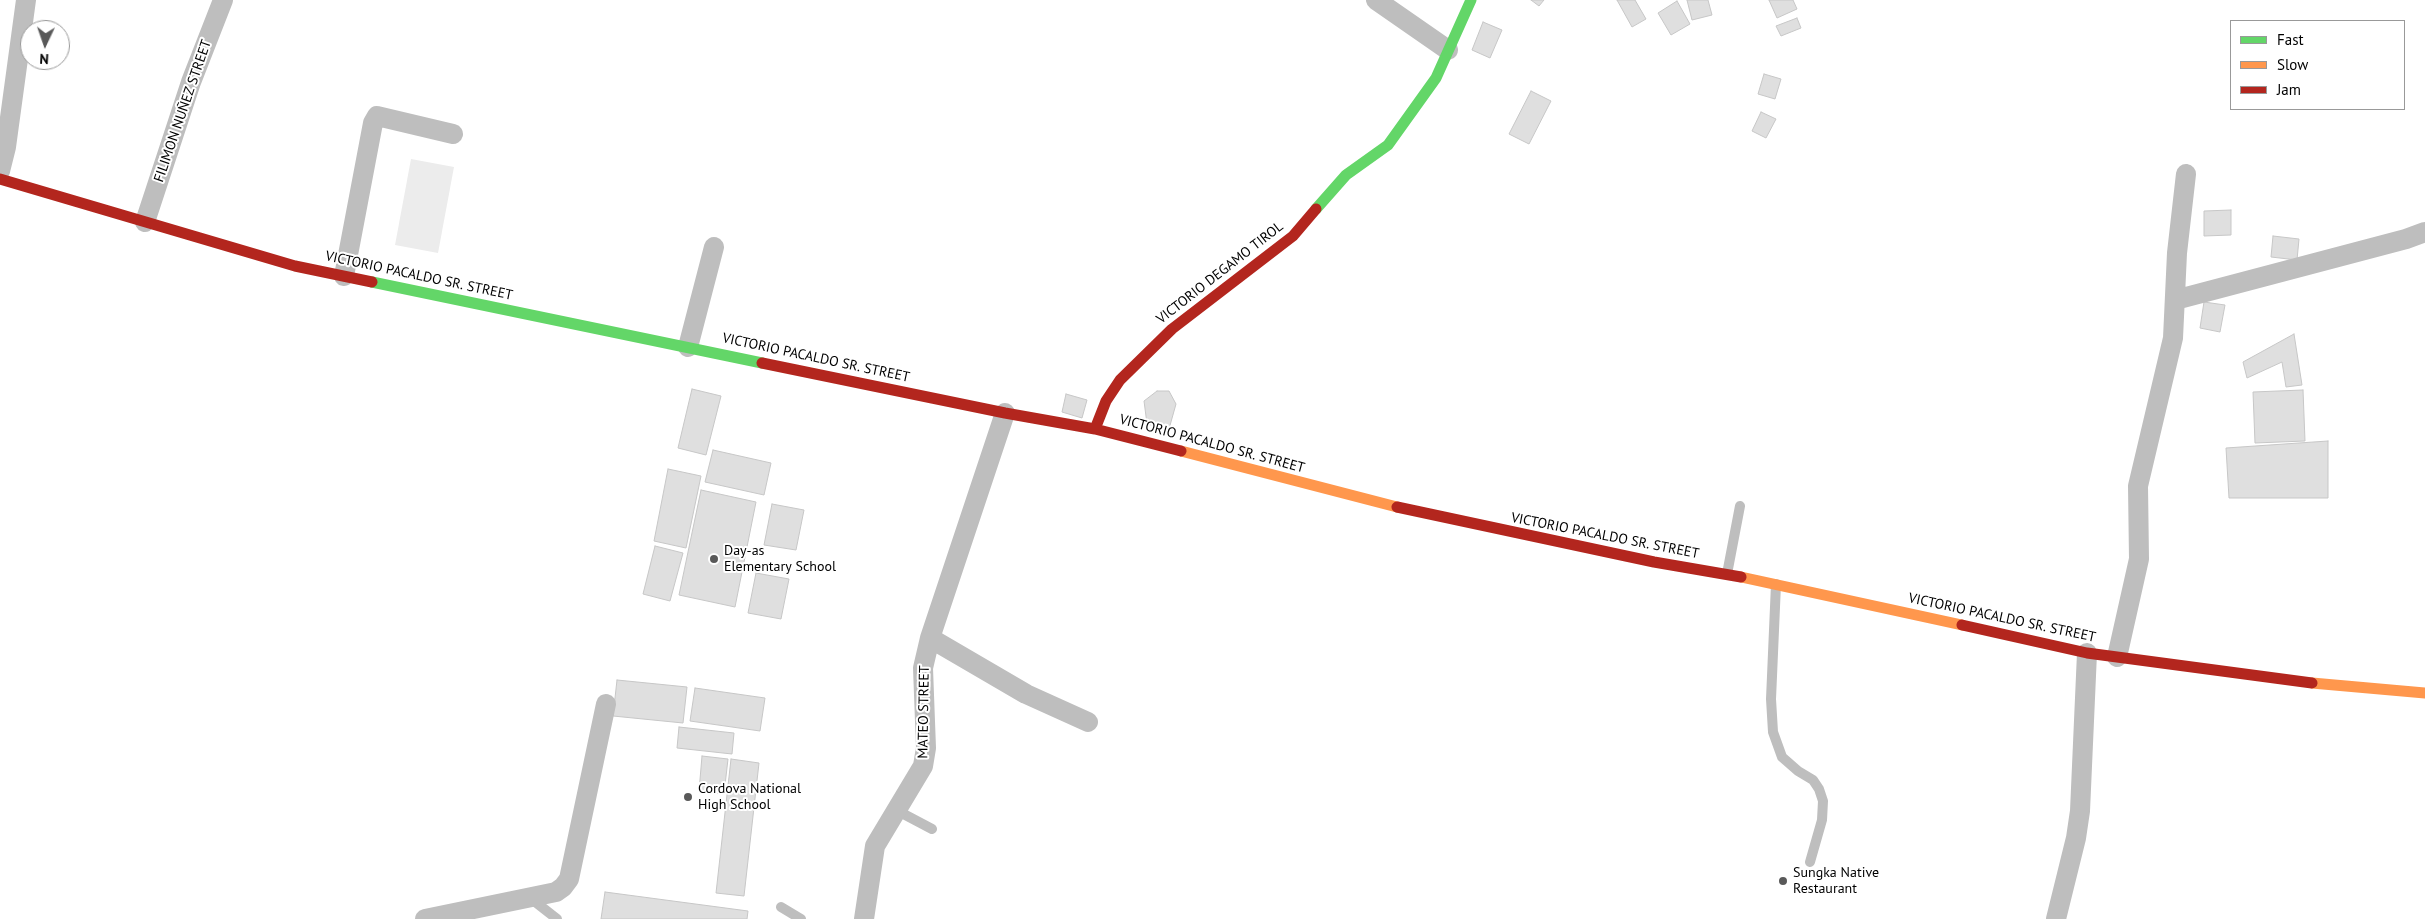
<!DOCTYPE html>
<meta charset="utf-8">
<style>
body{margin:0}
#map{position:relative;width:2425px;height:919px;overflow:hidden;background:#fff;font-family:"PT Sans",sans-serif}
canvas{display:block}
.legend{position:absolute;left:2230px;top:20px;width:175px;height:90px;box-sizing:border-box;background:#fff;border:1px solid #999;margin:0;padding:6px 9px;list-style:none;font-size:15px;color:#000}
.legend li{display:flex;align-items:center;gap:10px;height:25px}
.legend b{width:25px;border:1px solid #999}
.north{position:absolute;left:20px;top:20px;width:50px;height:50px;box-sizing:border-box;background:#fff;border:1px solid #999;border-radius:50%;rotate:183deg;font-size:14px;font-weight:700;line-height:20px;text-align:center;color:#000}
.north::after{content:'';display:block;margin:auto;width:18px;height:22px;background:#595959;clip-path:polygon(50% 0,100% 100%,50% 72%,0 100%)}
</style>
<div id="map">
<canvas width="2425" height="919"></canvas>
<ul class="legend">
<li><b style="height:6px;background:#63d668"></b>Fast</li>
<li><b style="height:6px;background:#ff974d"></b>Slow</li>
<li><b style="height:6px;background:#b3261e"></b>Jam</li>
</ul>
<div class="north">N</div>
</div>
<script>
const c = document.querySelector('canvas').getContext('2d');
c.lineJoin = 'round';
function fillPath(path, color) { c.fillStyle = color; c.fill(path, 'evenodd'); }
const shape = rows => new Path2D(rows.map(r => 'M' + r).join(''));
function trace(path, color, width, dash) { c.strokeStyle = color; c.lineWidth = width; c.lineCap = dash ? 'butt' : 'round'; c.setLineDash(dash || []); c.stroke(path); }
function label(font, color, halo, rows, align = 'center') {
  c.font = font + ' "PT Sans",sans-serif'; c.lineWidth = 4; c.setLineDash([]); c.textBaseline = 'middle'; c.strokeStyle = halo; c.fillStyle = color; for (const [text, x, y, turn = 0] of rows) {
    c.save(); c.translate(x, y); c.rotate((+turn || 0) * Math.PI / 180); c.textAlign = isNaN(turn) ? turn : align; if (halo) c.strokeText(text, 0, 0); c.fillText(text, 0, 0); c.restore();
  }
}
fillPath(shape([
 [411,159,454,167,438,253,395,245]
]), '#ececec');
const building = shape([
 [1531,0,1544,0,1539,6,1531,0],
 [1617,0,1635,0,1646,19,1632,27,1617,0],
 [1687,0,1708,0,1712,15,1692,20,1687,0],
 [1769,0,1793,0,1797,9,1777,18,1769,0],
 [1677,1,1690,24,1671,35,1658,13,1677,1],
 [1797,18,1801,28,1781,36,1776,26,1797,18],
 [1483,22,1502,30,1490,58,1472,50,1483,22],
 [1764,74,1781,79,1775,99,1758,94,1764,74],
 [1531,91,1551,101,1529,144,1509,134,1531,91],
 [1761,112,1776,119,1766,138,1752,131,1761,112],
 [2231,210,2231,235,2204,236,2204,211,2231,210],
 [2273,236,2299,239,2297,260,2271,257,2273,236],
 [2204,302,2225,305,2220,332,2200,328,2204,302],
 [2294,334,2302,385,2286,387,2282,362,2247,378,2243,362,2294,334],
 [692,389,721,396,706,455,678,448,692,389],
 [2303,390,2305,441,2255,443,2253,392,2303,390],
 [1157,391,1169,391,1176,404,1169,429,1147,424,1144,401,1157,391],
 [1066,394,1087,400,1082,418,1062,412,1066,394],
 [2328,441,2328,498,2229,498,2226,448,2328,441],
 [713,450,771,463,764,495,705,482,713,450],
 [668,469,701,476,686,548,654,541,668,469],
 [701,490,756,502,735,607,679,595,701,490],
 [772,504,804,510,796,550,764,545,772,504],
 [655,546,683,553,670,601,643,594,655,546],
 [756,573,789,579,781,619,748,613,756,573],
 [617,680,687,687,683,723,613,716,617,680],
 [695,688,765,698,760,731,690,721,695,688],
 [679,727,734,733,732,754,677,748,679,727],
 [702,756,728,759,724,794,699,791,702,756],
 [731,759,759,763,744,896,716,893,731,759],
 [605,892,748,911,747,919,601,919,605,892]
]);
fillPath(building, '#dfdfdf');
trace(building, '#c7c7c7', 1);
trace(shape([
 [1727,574,1740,506],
 [1776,584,1771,699,1773,732,1782,757,1798,771,1813,780,1819,789,1823,801,1822,820,1810,862],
 [896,810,932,829],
 [529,897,557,919],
 [781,907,801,919]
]), '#bebebe', 10);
trace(shape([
 [1376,0,1448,50],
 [0,171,6,147,26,0],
 [145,222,191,82,223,0],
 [344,276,373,123,377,116,453,134],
 [2175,300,2406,239,2425,232],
 [688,347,714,247],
 [930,638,1026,694,1088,722],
 [2117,657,2139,559,2138,486,2173,338,2177,253,2186,174],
 [425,919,556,892,563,887,569,879,606,704],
 [864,919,875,846,923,766,926,748,923,668,930,638,1005,413],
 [2056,919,2076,838,2080,811,2087,653]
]), '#bebebe', 20);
trace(shape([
 [1316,209,1346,175,1388,145,1436,78,1471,0],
 [372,282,762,363]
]), '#63d668', 11);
trace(shape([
 [1181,451,1397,507],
 [1741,577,1962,625],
 [2312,683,2425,693]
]), '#ff974d', 11);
trace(shape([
 [0,179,295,266,372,282],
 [762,363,1005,413,1095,429,1181,451],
 [1095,429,1106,401,1120,380,1172,329,1293,236,1316,209],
 [1397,507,1654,562,1741,577],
 [1962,625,2087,653,2312,683]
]), '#b3261e', 11);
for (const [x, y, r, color] of [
 [714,559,5,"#595959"],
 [688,797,5,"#595959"],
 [1783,881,5,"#595959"]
]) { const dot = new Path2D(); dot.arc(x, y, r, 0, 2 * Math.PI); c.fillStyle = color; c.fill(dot); trace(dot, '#fff', 2); }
label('14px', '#000', '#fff', [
 ["FILIMON NUÑEZ STREET",183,111,-71],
 ["VICTORIO DEGAMO TIROL",1220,273,-38],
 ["VICTORIO PACALDO SR. STREET",419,276,12],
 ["VICTORIO PACALDO SR. STREET",816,358,12],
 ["VICTORIO PACALDO SR. STREET",1212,444,15],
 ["VICTORIO PACALDO SR. STREET",1605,536,11],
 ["VICTORIO PACALDO SR. STREET",2002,618,12],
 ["MATEO STREET",924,712,-89]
]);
label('14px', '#000', '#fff', [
 ["Day-as",724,551],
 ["Elementary School",724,567],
 ["Cordova National",698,789],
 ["High School",698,805],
 ["Sungka Native",1793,873],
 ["Restaurant",1793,889]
], 'left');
</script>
